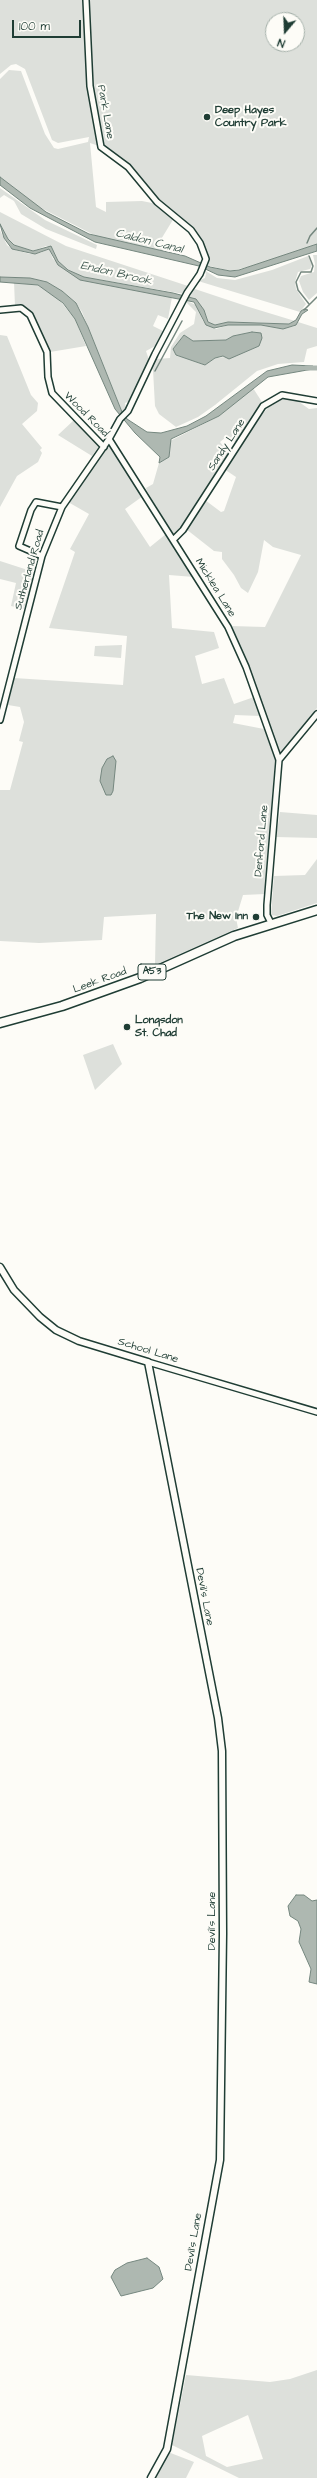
<!DOCTYPE html>
<style>
body{margin:0}
#map{position:relative;width:317px;height:2478px;overflow:hidden;background:#fdfcf7;font-family:"Architects Daughter",sans-serif}
canvas{display:block}
.north{position:absolute;left:265px;top:12px;width:40px;height:40px;box-sizing:border-box;background:#fdfcf7;border:1px solid #a4b0a9;border-radius:50%;rotate:199deg;font-size:11px;font-weight:700;line-height:16px;text-align:center;color:#1f3d34}
.north::after{content:'';display:block;margin:auto;width:14px;height:18px;background:#1f3d34;clip-path:polygon(50% 0,100% 100%,50% 72%,0 100%)}
.scale{position:absolute;left:12px;top:20px;width:69px;height:18px;box-sizing:border-box;border:2px solid #1f3d34;border-top:0;padding-left:5px;font-size:12px;line-height:14px;white-space:nowrap;color:#1f3d34;-webkit-text-stroke:3px #fdfcf7;paint-order:stroke}
</style>
<div id="map">
<canvas width="317" height="2478"></canvas>
<div class="north">N</div>
<div class="scale">100 m</div>
</div>
<script>
const c = document.querySelector('canvas').getContext('2d');
c.lineJoin = 'round';
function fillPath(path, color) { c.fillStyle = color; c.fill(path, 'evenodd'); }
const shape = rows => new Path2D(rows.map(r => 'M' + r).join(''));
function trace(path, color, width, dash) { c.strokeStyle = color; c.lineWidth = width; c.lineCap = dash ? 'butt' : 'round'; c.setLineDash(dash || []); c.stroke(path); }
function label(font, color, halo, rows, align = 'center') {
  c.font = font + ' "Architects Daughter",sans-serif'; c.lineWidth = 4; c.setLineDash([]); c.textBaseline = 'middle'; c.strokeStyle = halo; c.fillStyle = color; for (const [text, x, y, turn = 0] of rows) {
    c.save(); c.translate(x, y); c.rotate((+turn || 0) * Math.PI / 180); c.textAlign = isNaN(turn) ? turn : align; if (halo) c.strokeText(text, 0, 0); c.fillText(text, 0, 0); c.restore();
  }
}
fillPath(shape([
 [0,0,317,0,317,244,266,263,230,271,206,265,208,256,192,230,174,218,160,241,159,244,164,251,98,237,37,206,0,177,0,79,9,70,21,71,45,134,54,148,58,149,88,142,89,137,58,143,52,140,25,69,16,64,11,65,0,74],
 [273,20,297,20,297,44,273,44],
 [90,143,102,147,129,166,157,204,142,201,106,202,106,212,96,207],
 [0,188,45,220,97,245,96,249,46,229,21,214,14,201,4,195,0,198],
 [0,212,66,246,188,286,184,294,84,277,68,270,58,261,52,248,46,246,33,251,14,245,8,239,0,224],
 [0,230,7,245,12,249,30,254,40,253,49,249,53,259,83,280,172,297,168,319,158,315,153,326,163,331,157,345,146,351,149,360,130,401,125,403,126,409,123,414,82,312,76,303,62,291,47,282,30,278,0,277],
 [313,255,317,255,317,293,309,300,303,292,299,281,301,276,314,272,315,264],
 [308,256,312,265,310,269,298,272,295,282,296,289,306,304,300,312,198,281,205,278,206,274,204,270,217,278,235,280,272,270],
 [14,282,38,285,56,296,75,319,86,346,50,352,30,310,24,306,15,306],
 [192,288,249,307,295,321,289,324,238,322,215,325,208,322,204,310,187,296],
 [187,301,196,305,203,321,216,329,228,325,261,325,283,329,294,326,298,322,317,328,317,346,307,349,304,362,278,364,257,371,215,405,198,417,176,427,159,414,155,406,153,370,150,369,157,359,170,358,171,347,180,333,194,324,196,312,187,303],
 [252,332,259,346,235,356,215,358,205,365,176,355,173,349,184,335,193,341,226,340,233,336],
 [0,335,7,336,31,395,38,403,37,411,22,424,42,448,40,450,42,453,38,462,17,476,0,507],
 [253,388,262,402,237,443,226,437,220,442,230,455,183,528,174,536,147,491,146,488,153,484,159,463,169,457,170,441,219,416],
 [282,399,295,399,309,409,317,408,317,708,280,754,250,670,231,626,265,627,301,555,273,547,264,540,258,572,248,593,241,588,234,575,222,559,222,552,214,551,186,529,205,500,221,512,224,511,236,477,224,469,259,418,274,401],
 [74,420,99,446,92,456,58,435],
 [108,446,111,447,143,496,125,509,150,547,166,534,194,577,169,575,172,628,214,632,219,648,195,656,202,684,224,678,234,704,254,697,260,716,235,715,233,723,264,729,275,759,265,894,243,895,236,918,238,928,155,965,156,914,104,917,102,940,39,943,0,941,0,790,10,790,23,742,19,741,24,722,20,707,8,705,14,678,123,685,127,636,49,628,75,552,70,549,89,514,68,502],
 [0,561,34,572,24,609,11,606,16,583,0,579],
 [122,645,121,658,94,656,95,646],
 [280,812,317,815,317,838,276,837],
 [317,859,317,903,277,916,271,915,274,876,305,875],
 [113,1044,122,1064,95,1090,83,1055],
 [317,2370,317,2478,239,2478,172,2445,186,2375,270,2382,290,2379],
 [248,2415,263,2459,227,2467,206,2456,202,2436],
 [168,2452,194,2462,186,2478,154,2478]
]), '#dde0db');
const water = shape([
 [0,177,46,212,89,234,185,256,210,267,230,271,239,270,317,244,317,251,235,277,218,275,199,266,95,242,30,208,0,185,0,177],
 [0,224,8,239,14,245,33,251,51,246,58,261,68,270,84,277,173,293,196,299,204,310,208,322,215,325,228,322,289,324,296,320,301,311,304,309,308,310,302,314,296,325,283,329,261,325,228,325,214,328,206,325,194,302,80,280,58,265,49,249,35,254,12,249,4,238,0,224],
 [0,277,30,278,47,282,62,291,76,303,88,327,122,412,127,419,147,432,161,433,187,426,206,416,267,371,292,365,313,366,313,369,268,377,219,416,171,439,169,457,159,463,160,457,135,433,115,409,75,319,63,303,38,285,0,282,0,277],
 [252,332,261,333,262,338,259,346,229,359,223,356,215,358,205,365,176,355,173,349,184,335,193,341,226,340,233,336,252,332],
 [113,756,116,761,113,791,111,795,106,795,100,781,102,768,107,759,113,756],
 [296,1895,304,1895,312,1901,317,1900,317,1984,309,1982,311,1969,299,1942,301,1929,298,1921,290,1916,288,1906,296,1895],
 [147,2258,159,2267,163,2279,153,2288,121,2296,111,2277,115,2270,127,2263,147,2258]
]);
fillPath(water, '#aeb8b1');
trace(water, '#75877f', 1);
trace(shape([
 [307,243,310,236,317,228],
 [309,304,298,290,296,282,301,272,311,272,313,266,309,256],
 [304,310,317,297],
 [155,371,182,321]
]), '#75877f', 1.5);
trace(shape([
 [306,368,317,368]
]), '#aeb8b1', 5);
const minor = shape([
 [0,310,21,308,30,315,47,352,48,377,52,393,104,447],
 [109,439,228,627,246,667,279,760,267,905,267,915,271,923],
 [173,540,183,530,263,406,282,395,317,401],
 [42,556,19,546,31,510,36,502,62,507],
 [0,720,42,556,62,507,109,439,120,419,128,411,155,354,187,293,200,274,206,259,200,243,191,230,157,202,128,167,101,147,90,86,86,0],
 [279,760,317,714],
 [148,1362,317,1412]
]);
const tertiary = shape([
 [0,1267,14,1290,40,1317,56,1330,79,1341,148,1362,218,1718,222,1751,223,1934,220,2160,167,2449,151,2478]
]);
const trunk = shape([
 [0,1023,62,1006,140,978,234,936,317,910]
]);
trace(minor, '#1f3d34', 8);
trace(tertiary, '#1f3d34', 9);
trace(trunk, '#1f3d34', 11);
trace(minor, '#fdfcf7', 5);
trace(tertiary, '#fdfcf7', 6);
trace(trunk, '#fdfcf7', 8);
for (const [x, y, r, color] of [
 [207,117,4,"#1f3d34"],
 [256,917,4,"#1f3d34"],
 [127,1027,4,"#1f3d34"]
]) { const dot = new Path2D(); dot.arc(x, y, r, 0, 2 * Math.PI); c.fillStyle = color; c.fill(dot); trace(dot, '#fdfcf7', 1.5); }
for (const [x, y, w] of [
 [152,972,28]
]) { const box = new Path2D(); box.roundRect(x - w / 2, y - 8, w, 16, 3); c.fillStyle = '#fdfcf7'; c.fill(box); trace(box, '#1f3d34', 1); }
label('bold 10px', '#1f3d34', null, [
 ["A53",152,972]
]);
label('bold 11px', '#1f3d34', '#fdfcf7', [
 ["Deep Hayes",215,111],
 ["Country Park",215,124],
 ["The New Inn",248,917,"right"],
 ["Longsdon",135,1021],
 ["St. Chad",135,1034]
], 'left');
label('11px', '#1f3d34', '#fdfcf7', [
 ["Park Lane",105,112,80],
 ["Wood Road",86,415,45],
 ["Sandy Lane",227,445,-57],
 ["Sutherland Road",30,570,-74],
 ["Micklea Lane",215,588,58],
 ["Denford Lane",262,841,-85],
 ["Leek Road",100,981,-20],
 ["School Lane",148,1351,17],
 ["Devil's Lane",204,1597,79],
 ["Devil's Lane",213,1921,-90],
 ["Devil's Lane",194,2242,-80]
]);
label('italic 12px', '#435c53', '#fdfcf7', [
 ["Caldon Canal",149,242,14],
 ["Endon Brook",116,274,13]
]);
</script>
